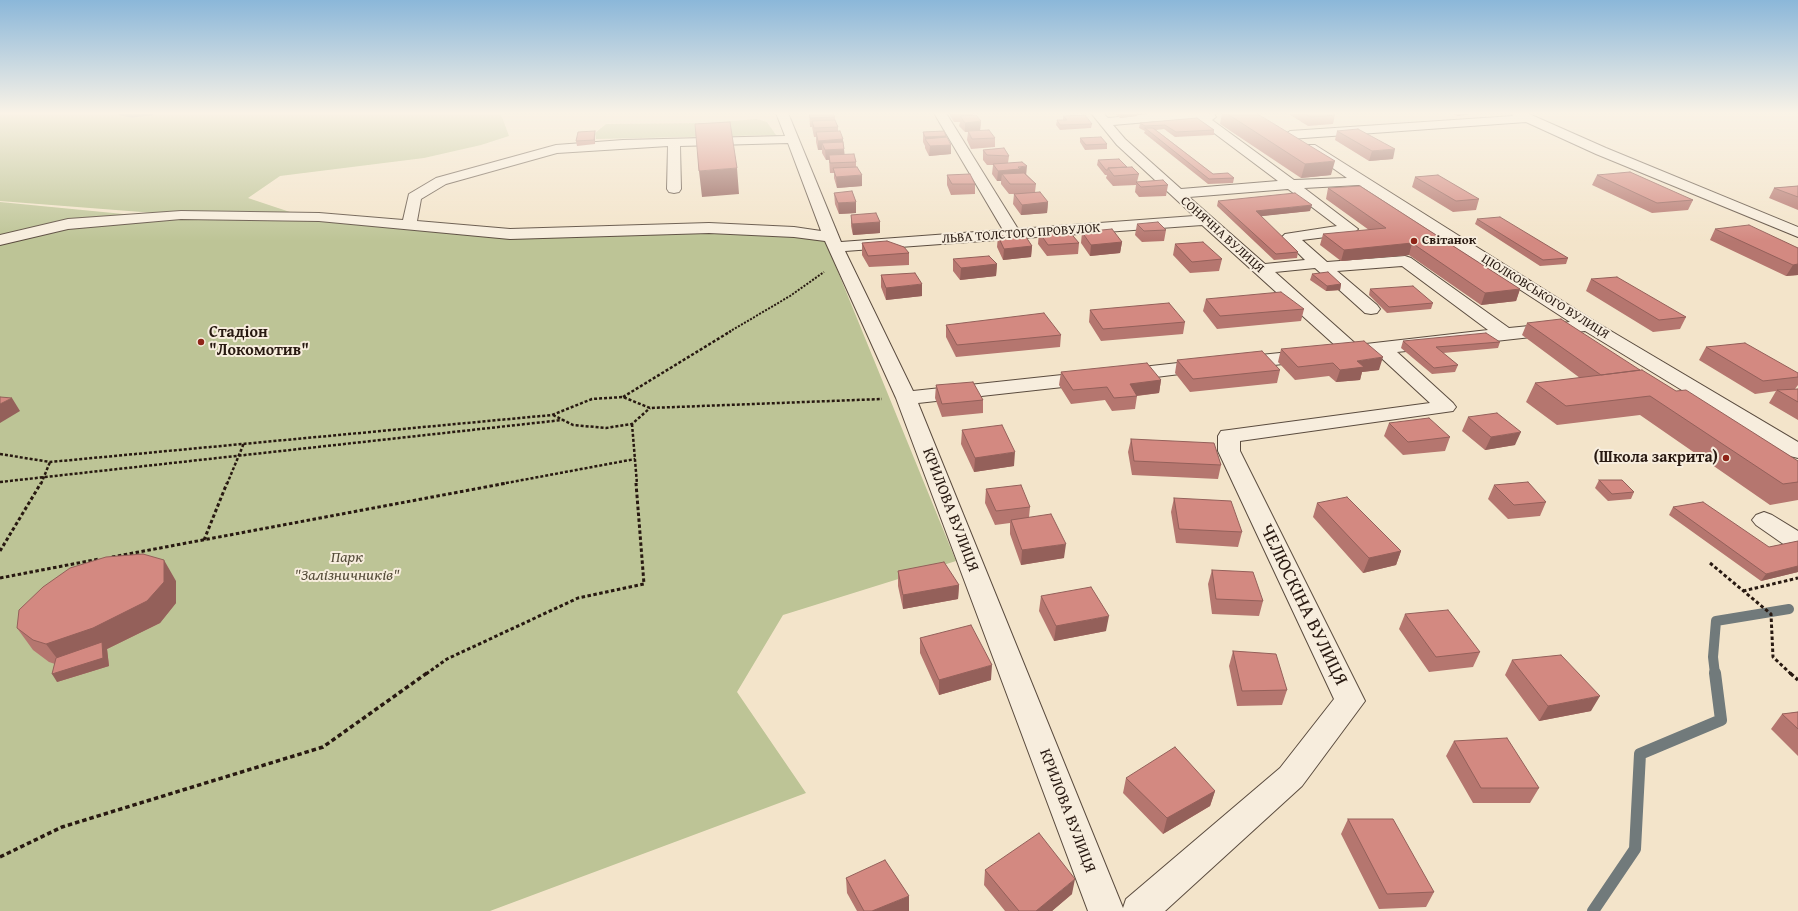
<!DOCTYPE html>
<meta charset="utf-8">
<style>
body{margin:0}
canvas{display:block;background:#f3e4ca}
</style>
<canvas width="1798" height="911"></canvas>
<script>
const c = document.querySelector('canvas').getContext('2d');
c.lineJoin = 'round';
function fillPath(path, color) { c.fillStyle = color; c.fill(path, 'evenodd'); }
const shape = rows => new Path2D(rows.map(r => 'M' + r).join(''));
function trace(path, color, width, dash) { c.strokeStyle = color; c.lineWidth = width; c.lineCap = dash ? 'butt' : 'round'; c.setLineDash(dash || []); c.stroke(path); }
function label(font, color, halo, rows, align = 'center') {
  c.font = font + ' "Gentium Book Plus",serif'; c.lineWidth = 4; c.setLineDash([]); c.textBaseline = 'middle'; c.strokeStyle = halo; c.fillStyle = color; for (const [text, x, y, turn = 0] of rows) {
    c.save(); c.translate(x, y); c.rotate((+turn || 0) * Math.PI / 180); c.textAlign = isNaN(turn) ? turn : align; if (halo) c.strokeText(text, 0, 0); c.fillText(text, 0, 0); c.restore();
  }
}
fillPath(shape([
 [0,113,506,113,501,114,509,136,481,145,424,158,280,176,248,198,311,219,507,239,701,233,797,235,825,240,956,561,783,615,737,692,806,793,490,911,0,911,0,202,175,219,180,215,0,201],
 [757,119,767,122,776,135,596,139,595,133,606,124,706,123]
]), '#bdc496');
trace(shape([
 [121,113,132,115,151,113]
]), '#717a7b', 5);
trace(shape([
 [1715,674,1713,657,1716,621,1789,609]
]), '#717a7b', 10);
trace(shape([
 [1593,911,1635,849,1640,754,1721,720,1715,673]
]), '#717a7b', 12);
const minor = shape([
 [776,113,788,113,841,242,1003,230,934,113,946,113,1018,229,1194,216,1117,145,1091,113,1103,113,1108,118,1159,113,1214,114,1216,117,1212,120,1294,180,1347,178,1304,148,1305,145,1315,145,1594,321,1798,442,1798,458,1790,456,1585,331,1397,352,1453,403,1456,407,1453,411,1240,441,1240,451,1365,701,1302,786,1165,911,1088,911,896,398,825,241,794,237,709,233,510,239,319,221,181,219,68,229,0,245,0,235,68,219,181,211,319,213,403,220,409,194,436,178,556,145,623,140,785,136,776,113],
 [1159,121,1198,121,1278,181,1181,189,1125,139,1113,125,1159,121],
 [788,143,821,231,794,227,709,223,510,229,417,221,421,199,446,184,557,153,668,146,667,189,669,192,674,193,679,192,681,189,680,146,788,143],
 [1359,185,1570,322,1509,328,1411,258,1405,256,1327,262,1302,240,1350,234,1355,232,1358,229,1304,188,1359,185],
 [1288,189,1337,226,1285,234,1282,237,1305,260,1265,264,1189,197,1288,189],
 [1202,225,1338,348,1334,352,1336,356,1343,358,1377,354,1430,403,1229,430,1221,431,1218,436,1218,451,1334,699,1280,768,1126,899,1123,908,918,403,1090,384,1097,382,1100,378,1097,374,1090,372,913,391,845,251,1202,225],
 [1402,266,1488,330,1357,345,1275,272,1315,268,1365,313,1371,314,1377,313,1380,309,1377,305,1337,271,1402,266],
 [1511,113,1527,113,1606,148,1798,227,1798,237,1596,154,1526,122,1290,139,1284,135,1290,131,1513,116,1511,113],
 [1309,350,1316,352,1319,356,1316,360,1241,369,1234,367,1231,363,1234,359,1241,357,1309,350],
 [1205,360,1212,362,1215,366,1212,370,1124,381,1117,379,1114,375,1117,371,1124,369,1205,360],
 [1764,512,1772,515,1798,531,1798,550,1789,548,1756,525,1752,520,1756,515,1764,512]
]);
trace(minor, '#5b4c3f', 2);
trace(shape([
 [729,332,790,296,824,272]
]), '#281911', 2, [2, 1.5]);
trace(shape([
 [623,397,731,331],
 [553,415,573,425,606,428,632,424,650,408],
 [632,424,637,484],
 [0,454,50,462,552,415,592,399,623,397,650,408,882,399],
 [0,482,562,420],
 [41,484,50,462],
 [227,484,244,443],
 [501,484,635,459]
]), '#281911', 2.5, [3, 2]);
trace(shape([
 [204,540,227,483],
 [0,551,41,483],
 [112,557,507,483],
 [1710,563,1771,614,1773,657,1791,674],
 [0,578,99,559],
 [1743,591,1798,578],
 [426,674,447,659,578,598,644,584,636,483]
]), '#281911', 3, [3.5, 2.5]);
trace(shape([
 [1790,673,1798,680],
 [0,857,62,827,323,747,427,673]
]), '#281911', 3.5, [4.5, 3]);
fillPath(minor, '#f7eddd');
fillPath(shape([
 [809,113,835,117,835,120,838,127,838,131,843,139,844,155,856,162,856,167,862,186,837,188,834,178,834,173,830,173,829,160,826,160,822,153,822,150,818,150,816,142,816,137,814,137,812,127,810,127],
 [950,113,973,113,973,116,981,121,980,130,995,138,995,147,971,149,967,140,968,132,965,132,959,126,960,122,954,122,950,116],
 [1114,113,1137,113,1137,116,1120,118],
 [1222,113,1256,113,1331,175,1301,178,1220,124],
 [1287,113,1332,113,1335,115,1333,124,1308,126],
 [1450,113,1480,113,1457,116],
 [1063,116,1092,124,1091,128,1060,130,1056,125,1057,120,1063,120],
 [1197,118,1214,130,1214,135,1175,137,1164,129,1156,130,1213,174,1234,178,1233,183,1208,184,1144,133,1145,131,1139,128,1140,123],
 [595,131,595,144,577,146,576,141],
 [944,131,951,145,951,154,929,156,925,148,925,146,923,142,923,132],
 [1337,131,1393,159,1369,161,1335,140],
 [1080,138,1107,144,1107,149,1085,150,1080,142],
 [983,150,1009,156,1008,163,1026,174,1036,184,1035,192,1048,202,1047,213,1021,215,1013,204,1014,194,1009,194,1001,184,1001,181,997,181,992,174,993,165,987,165,983,160],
 [1098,160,1127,167,1139,174,1137,182,1168,185,1166,196,1139,197,1135,192,1136,185,1113,186,1106,178,1107,175,1105,175,1097,165],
 [947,175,975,184,975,194,951,195,947,185],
 [1597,175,1693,200,1688,210,1652,213,1592,185],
 [1415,177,1479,199,1476,210,1453,212,1412,187],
 [1798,186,1798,210,1769,198,1774,188],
 [1328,188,1520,289,1516,301,1481,305,1409,255,1341,261,1320,245,1323,234,1369,230,1326,199],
 [834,193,856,213,839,214,835,204],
 [1218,201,1310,211,1260,216,1298,252,1297,258,1274,260,1217,206],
 [851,215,880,222,880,233,853,235,851,226],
 [1477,219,1568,258,1566,264,1540,266,1475,224],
 [1137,224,1166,230,1164,241,1142,242,1135,235],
 [1715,229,1798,248,1798,275,1786,276,1710,240],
 [1039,232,1079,243,1078,254,1047,256,1038,244],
 [1082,232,1122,242,1120,253,1090,256,1081,243],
 [998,236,1032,246,1031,257,1003,260,997,247],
 [862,243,909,253,909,265,869,267,862,255],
 [1175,244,1222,259,1219,271,1190,273,1173,255],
 [953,259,997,264,996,276,960,280,953,271],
 [1312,274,1341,284,1340,290,1326,291,1310,280],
 [881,275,922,296,886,300,881,287],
 [1591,279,1686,317,1680,329,1653,332,1586,291],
 [1370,289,1433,303,1431,309,1387,313,1369,295],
 [1206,299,1304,309,1301,321,1217,329,1203,311],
 [1090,310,1185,322,1183,334,1101,341,1089,322],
 [1527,323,1640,370,1676,391,1798,461,1798,500,1770,505,1640,415,1557,425,1526,402,1535,383,1580,378,1522,335],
 [946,325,1061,335,1060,347,956,357,946,337],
 [1403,341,1500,342,1498,348,1443,353,1458,365,1455,372,1432,374,1401,348],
 [1706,347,1798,373,1798,385,1795,389,1798,389,1798,420,1769,403,1776,391,1755,394,1699,360],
 [1281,349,1379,370,1362,372,1360,380,1336,382,1329,376,1295,380,1278,362],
 [1177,360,1280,370,1277,383,1190,392,1175,373],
 [1061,372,1161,380,1159,393,1137,396,1135,409,1112,411,1105,400,1071,404,1059,385],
 [936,385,983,400,983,413,942,417,935,398],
 [1468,417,1515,445,1485,450,1462,431],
 [1389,423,1450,437,1445,451,1403,455,1384,436],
 [962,430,1014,466,974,472,961,444],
 [1131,439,1221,465,1218,479,1132,475,1128,452],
 [1599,480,1634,492,1631,499,1608,501,1595,488],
 [1494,485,1546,502,1540,516,1508,519,1488,499],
 [986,489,1030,507,1029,517,1064,558,1021,565,1010,534,1010,523,995,525,985,503],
 [1174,498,1242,532,1238,547,1176,543,1171,512],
 [1317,503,1401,551,1396,565,1363,573,1313,517],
 [1673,507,1769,547,1798,541,1798,572,1761,581,1669,515],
 [1212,570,1263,601,1259,616,1212,614,1208,584],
 [898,571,959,585,958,599,903,609,898,586],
 [176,581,176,603,160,623,107,649,109,666,57,682,55,664,49,662,33,650,17,628],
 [1041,596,1106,631,1054,641,1039,611],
 [1405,614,1480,652,1473,667,1429,672,1399,629],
 [920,638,991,680,939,695,920,653],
 [1233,651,1287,690,1282,705,1237,706,1229,666],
 [1512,660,1591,711,1539,721,1505,675],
 [1798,712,1798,756,1771,729,1782,714],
 [1454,741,1539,788,1530,803,1473,803,1446,756],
 [1126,778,1215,791,1210,806,1163,834,1123,793],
 [1348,819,1434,892,1426,907,1379,909,1341,834],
 [985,870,1072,894,1052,911,1005,911,984,885],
 [846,878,909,911,857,911,847,893]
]), '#b5766f');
fillPath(shape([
 [1120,113,1137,113,1137,116,1120,118],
 [1458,113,1480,113,1457,116],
 [981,121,980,131,965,132,965,123],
 [595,131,595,144,594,140],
 [946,136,946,145,951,145,951,154,929,156,930,146,925,139,925,137],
 [843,139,843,148,822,143,822,150,818,150,818,141],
 [844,149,845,158,826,160,825,150],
 [1395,149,1393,159,1369,161,1372,151],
 [1335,161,1331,175,1301,178,1305,164],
 [1027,166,1026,176,1002,174,1001,181,997,181,998,171],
 [737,168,739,194,702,197,699,171],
 [862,175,862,186,837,188,836,177],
 [856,202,856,213,839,214,838,203],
 [1048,202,1047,213,1021,215,1022,205],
 [1312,205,1310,211,1254,217,1256,211],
 [880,222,880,233,853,235,852,224],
 [1122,242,1120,253,1090,256,1091,245],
 [1412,243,1409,255,1341,261,1344,250],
 [1032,246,1031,257,1003,260,1004,249],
 [997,264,996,276,960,280,961,268],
 [1798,264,1798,275,1786,276,1793,265],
 [922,284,922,296,886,300,886,288],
 [1341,284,1340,290,1326,291,1327,286],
 [1520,289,1516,301,1481,305,1485,293],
 [1383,357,1379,370,1362,372,1360,380,1336,382,1340,370,1357,361],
 [1161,380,1159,393,1134,396,1130,384],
 [12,398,20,411,0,423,0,404],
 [1521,432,1515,445,1485,450,1491,437],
 [1015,452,1014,466,974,472,975,458],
 [1066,544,1064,558,1021,565,1022,550],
 [1401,551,1396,565,1363,573,1369,558],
 [164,560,176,581,176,603,160,623,107,649,109,666,57,682,52,674,62,665,46,644],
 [1798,566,1798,572,1761,581,1766,574],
 [959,585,958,599,903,609,903,595],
 [1109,616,1106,631,1054,641,1056,626],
 [992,665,991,680,939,695,939,680],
 [1600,696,1591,711,1539,721,1548,706],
 [1215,791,1210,806,1163,834,1167,818],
 [1075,879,1072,894,1052,911,1036,911],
 [909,896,909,911,872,911]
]), '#94605a');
const building = shape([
 [809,113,833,113,835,117,810,118,809,113],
 [1226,113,1256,113,1335,161,1305,164,1226,113],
 [1304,113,1332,113,1335,115,1311,117,1304,113],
 [976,115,981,121,965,123,960,116,976,115],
 [1085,115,1092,124,1060,125,1057,120,1067,120,1063,116,1085,115],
 [1197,118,1214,130,1176,132,1165,125,1145,126,1140,123,1197,118],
 [835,120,838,127,814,128,812,121,835,120],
 [730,122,737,168,699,171,695,124,730,122],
 [1145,128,1153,128,1213,174,1228,173,1234,178,1209,179,1145,128],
 [1358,129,1395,149,1372,151,1337,131,1358,129],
 [989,130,995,138,972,139,968,131,989,130],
 [595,131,594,140,576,141,578,132,595,131],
 [840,131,843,139,818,141,816,132,840,131],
 [944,131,946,136,925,137,923,132,944,131],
 [947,137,951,145,930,146,925,139,947,137],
 [1101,137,1107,144,1086,145,1080,138,1101,137],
 [843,142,844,149,825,150,822,143,843,142],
 [1004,148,1009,156,987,155,983,150,1004,148],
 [854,154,856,162,830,163,829,155,854,154],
 [1119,159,1127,167,1108,168,1108,170,1106,170,1098,160,1119,159],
 [1022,162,1027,166,1018,167,1020,169,998,171,993,164,1022,162],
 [857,167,862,175,836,177,833,168,857,167],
 [1132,167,1139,174,1114,176,1108,168,1132,167],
 [1630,172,1693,200,1657,203,1597,175,1630,172],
 [1024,173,1036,184,1010,184,1002,174,1024,173],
 [970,174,975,184,952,184,947,175,970,174],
 [1438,175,1479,199,1456,201,1415,177,1438,175],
 [1163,180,1168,185,1141,187,1136,182,1163,180],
 [1360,186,1520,289,1485,293,1412,243,1344,250,1323,234,1386,228,1328,188,1360,186],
 [1798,186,1798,197,1774,188,1798,186],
 [852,191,856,202,838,203,834,193,852,191],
 [1040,192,1048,202,1022,205,1014,194,1040,192],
 [1295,193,1312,205,1256,211,1298,252,1276,254,1218,201,1295,193],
 [876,213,880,222,852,224,851,215,876,213],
 [1500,217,1568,258,1543,260,1477,219,1500,217],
 [1158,222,1166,230,1144,231,1137,224,1158,222],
 [1749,225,1798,248,1798,264,1793,265,1715,229,1749,225],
 [1112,229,1122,242,1091,245,1082,232,1112,229],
 [1068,230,1079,243,1048,245,1039,232,1068,230],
 [1024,234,1032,246,1004,249,998,236,1024,234],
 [887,241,904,247,909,253,868,256,862,243,887,241],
 [1203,242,1222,259,1192,262,1175,244,1203,242],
 [989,256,997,264,961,268,953,259,989,256],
 [1328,272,1341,284,1327,286,1312,274,1328,272],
 [915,273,922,284,886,288,881,275,915,273],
 [1617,277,1686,317,1659,320,1591,279,1617,277],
 [1413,286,1433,303,1389,307,1370,289,1413,286],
 [1281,292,1304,309,1220,316,1206,299,1281,292],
 [1169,303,1185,322,1103,329,1090,310,1169,303],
 [1044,313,1061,335,957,345,946,325,1044,313],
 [1561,319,1640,370,1601,375,1527,323,1561,319],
 [1486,333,1500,342,1436,347,1458,365,1434,368,1403,341,1486,333],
 [1364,341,1383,357,1357,361,1364,367,1340,370,1333,363,1298,367,1281,349,1364,341],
 [1745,343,1798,373,1798,377,1763,381,1706,347,1745,343],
 [1262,351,1280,370,1193,379,1177,360,1262,351],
 [1147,363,1161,380,1130,384,1137,396,1114,398,1107,387,1073,390,1061,372,1147,363],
 [1642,370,1676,391,1686,390,1798,461,1798,482,1783,484,1650,396,1566,406,1535,383,1642,370],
 [973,382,983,400,942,404,936,385,973,382],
 [1798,389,1798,402,1777,390,1798,389],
 [0,397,12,398,0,404,0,397],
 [1497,413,1521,432,1491,437,1468,417,1497,413],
 [1429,418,1450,437,1408,442,1389,423,1429,418],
 [1002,425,1015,452,975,458,962,430,1002,425],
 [1131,439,1214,443,1221,465,1134,461,1131,439],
 [1599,480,1622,480,1634,492,1612,494,1599,480],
 [1528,482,1546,502,1514,505,1494,485,1528,482],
 [1021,485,1030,507,996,511,986,489,1021,485],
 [1347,497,1401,551,1369,558,1317,503,1347,497],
 [1174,498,1231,501,1242,532,1179,529,1174,498],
 [1703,502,1769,547,1798,541,1798,566,1766,574,1673,507,1703,502],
 [1051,514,1066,544,1022,550,1011,520,1051,514],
 [143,554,164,560,164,582,147,601,93,628,46,644,33,640,17,628,19,610,43,587,70,568,106,557,143,554],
 [944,562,959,585,903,595,898,571,944,562],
 [1212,570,1253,572,1263,601,1216,599,1212,570],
 [1091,587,1109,616,1056,626,1041,596,1091,587],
 [1448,610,1480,652,1436,657,1405,614,1448,610],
 [971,625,992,665,939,680,920,638,971,625],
 [102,642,103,658,52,674,56,658,102,642],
 [1233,651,1276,654,1287,690,1242,691,1233,651],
 [1561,655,1600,696,1548,706,1512,660,1561,655],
 [1798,712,1798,729,1782,714,1798,712],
 [1507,738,1539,788,1481,788,1454,741,1507,738],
 [1175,747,1215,791,1167,818,1126,778,1175,747],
 [1348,819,1393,819,1434,892,1387,894,1348,819],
 [1039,833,1075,879,1036,911,1019,911,985,870,1039,833],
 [885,860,909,896,872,911,864,911,846,878,885,860]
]);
fillPath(building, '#d38981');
trace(building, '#94605a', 1);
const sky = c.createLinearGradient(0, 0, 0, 241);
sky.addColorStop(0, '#8bb7d9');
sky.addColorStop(0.47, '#faf3e7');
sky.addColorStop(1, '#faf3e700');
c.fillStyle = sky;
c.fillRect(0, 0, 1798, 241);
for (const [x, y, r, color] of [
 [1414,241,4,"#8f2418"],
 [201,342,4,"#8f2418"],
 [1726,458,4,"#8f2418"]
]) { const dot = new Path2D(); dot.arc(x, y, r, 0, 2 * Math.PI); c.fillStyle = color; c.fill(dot); trace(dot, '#f7eddd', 1.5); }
label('13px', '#281911', '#f7eddd', [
 ["ЛЬВА ТОЛСТОГО ПРОВУЛОК",1021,234,-4],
 ["СОНЯЧНА ВУЛИЦЯ",1222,235,42],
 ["ЦІОЛКОВСЬКОГО ВУЛИЦЯ",1545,297,32]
]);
label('bold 13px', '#281911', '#f7eddd', [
 ["Світанок",1422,241]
], 'left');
label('bold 16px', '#281911', '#f7eddd', [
 ["Стадіон",209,333],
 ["\"Локомотив\"",209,351],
 ["(Школа закрита)",1718,458,"right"]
], 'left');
label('16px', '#281911', '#f7eddd', [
 ["КРИЛОВА ВУЛИЦЯ",950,510,69],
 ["КРИЛОВА ВУЛИЦЯ",1067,811,69]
]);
label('italic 16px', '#554c39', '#f7eddd', [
 ["Парк",347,558],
 ["\"Залізничників\"",347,576]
]);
label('19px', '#281911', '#f7eddd', [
 ["ЧЕЛЮСКІНА ВУЛИЦЯ",1303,605,64]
]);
</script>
